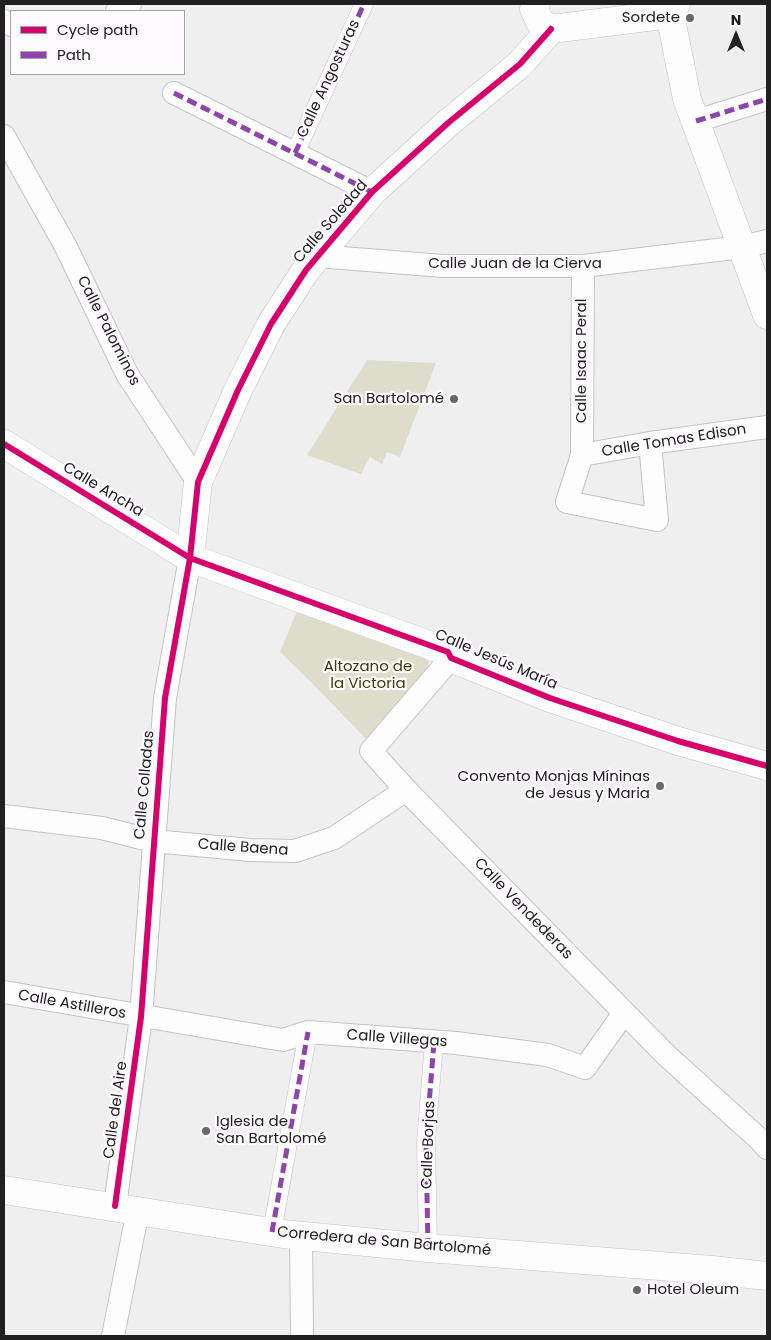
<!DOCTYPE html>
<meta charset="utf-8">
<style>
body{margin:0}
#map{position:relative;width:771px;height:1340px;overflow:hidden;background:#f0eff0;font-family:Poppins,sans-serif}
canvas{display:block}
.frame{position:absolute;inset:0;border:5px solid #212021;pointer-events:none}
.legend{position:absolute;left:10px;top:10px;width:175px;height:65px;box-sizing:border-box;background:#fefbfe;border:1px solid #a6a3a6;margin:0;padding:6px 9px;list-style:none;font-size:15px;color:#212021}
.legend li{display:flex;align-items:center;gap:10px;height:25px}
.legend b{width:25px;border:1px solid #a6a3a6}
.north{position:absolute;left:711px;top:10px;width:50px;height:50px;-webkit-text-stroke:4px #fefbfe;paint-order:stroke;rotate:0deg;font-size:14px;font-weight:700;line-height:20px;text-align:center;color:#212021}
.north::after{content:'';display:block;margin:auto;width:18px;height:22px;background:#212021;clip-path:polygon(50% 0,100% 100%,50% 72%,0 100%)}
</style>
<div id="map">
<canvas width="771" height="1340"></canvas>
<div class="frame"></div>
<ul class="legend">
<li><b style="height:6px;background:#d6006c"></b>Cycle path</li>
<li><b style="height:6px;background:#8e44ad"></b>Path</li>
</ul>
<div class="north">N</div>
</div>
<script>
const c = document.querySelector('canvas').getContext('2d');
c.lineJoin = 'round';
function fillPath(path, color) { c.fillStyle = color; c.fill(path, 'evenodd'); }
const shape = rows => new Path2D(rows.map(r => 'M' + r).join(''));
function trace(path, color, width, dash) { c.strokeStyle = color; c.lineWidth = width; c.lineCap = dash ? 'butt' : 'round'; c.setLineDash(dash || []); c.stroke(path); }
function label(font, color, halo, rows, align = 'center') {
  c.font = font + ' Poppins,sans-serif'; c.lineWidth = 4.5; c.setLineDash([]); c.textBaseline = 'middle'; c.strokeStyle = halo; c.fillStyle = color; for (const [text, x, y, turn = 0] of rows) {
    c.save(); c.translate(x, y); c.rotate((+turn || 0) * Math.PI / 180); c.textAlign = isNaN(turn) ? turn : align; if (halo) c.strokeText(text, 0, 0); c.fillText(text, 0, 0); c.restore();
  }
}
fillPath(shape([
 [367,360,436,363,400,457,387,452,382,464,370,457,361,474,307,455],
 [300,604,410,643,429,662,424,680,369,742,311,682,280,652]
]), '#dedccb');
const pedestrian = shape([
 [295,153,364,4],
 [272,1232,308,1032],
 [428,1248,426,1142,434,1042]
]);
const minor = shape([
 [117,11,127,9,130,4],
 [4,21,11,25],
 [174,93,372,192],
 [696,121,767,99],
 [4,136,66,247,127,374,198,482],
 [317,256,443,266,583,266,742,247,767,241],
 [583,266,582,455,567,502,657,520,650,443],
 [582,455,650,443,767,427],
 [451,658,371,751,406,790,665,1054,759,1139,767,1148],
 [4,816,102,828,153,841,250,850,295,851,334,838,406,790],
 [4,992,283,1040,308,1032,456,1043,548,1055,585,1068,624,1013],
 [115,1206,141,1017,165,698,190,558],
 [301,1236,302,1336],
 [113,1336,138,1210]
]);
const tertiary = shape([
 [536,4,534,9,540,22,551,29,670,14,676,4],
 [670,14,687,99,767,315],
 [4,444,190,558,448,652,451,658,550,698,678,741,767,766],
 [190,558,198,482,238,390,271,324,306,270,372,192,448,123,520,64,551,29],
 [4,1190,283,1234,428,1248,712,1270,767,1276]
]);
trace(pedestrian, '#c4c3c4', 19);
trace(minor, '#c4c3c4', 24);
trace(tertiary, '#c4c3c4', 29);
trace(pedestrian, '#fdfdfd', 18);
trace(minor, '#fdfdfd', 22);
trace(tertiary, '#fdfdfd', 28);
trace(shape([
 [174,93,372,192],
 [696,121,767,99],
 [295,153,364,4],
 [272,1232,308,1032],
 [428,1248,426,1142,434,1042]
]), '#8e44ad', 5, [10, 5]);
trace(shape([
 [4,444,190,558,448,652,451,658,550,698,678,741,767,766],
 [115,1206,141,1017,165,698,190,558,198,482,238,390,271,324,306,270,372,192,448,123,520,64,551,29]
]), '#d6006c', 6);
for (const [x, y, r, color] of [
 [690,18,5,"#696869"],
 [454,399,5,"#696869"],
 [660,786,5,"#696869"],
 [206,1131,5,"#696869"],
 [637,1290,5,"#696869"]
]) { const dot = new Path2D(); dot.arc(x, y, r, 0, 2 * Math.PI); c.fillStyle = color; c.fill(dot); trace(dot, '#fefbfe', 2); }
label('15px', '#212021', '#fefbfe', [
 ["Sordete",680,18],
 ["San Bartolomé",444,399],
 ["Convento Monjas Míninas",650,777],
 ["de Jesus y Maria",650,794],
 ["Iglesia de",216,1122,"left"],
 ["San Bartolomé",216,1139,"left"],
 ["Hotel Oleum",647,1290,"left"]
], 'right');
label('15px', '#212021', '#fefbfe', [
 ["Calle Angosturas",329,79,-65],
 ["Calle Soledad",331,222,-49],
 ["Calle Juan de la Cierva",515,264],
 ["Calle Palominos",108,331,63],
 ["Calle Isaac Peral",582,361,-90],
 ["Calle Tomas Edison",674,441,-9],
 ["Calle Ancha",103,490,31],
 ["Calle Jesús María",496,660,23],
 ["Calle Colladas",145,785,-85],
 ["Calle Baena",243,848,4],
 ["Calle Vendederas",523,909,46],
 ["Calle Astilleros",72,1005,10],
 ["Calle Villegas",397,1039,4],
 ["Calle del Aire",116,1110,-82],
 ["Calle Borjas",429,1145,-88],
 ["Corredera de San Bartolomé",384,1242,5]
]);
label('15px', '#3c3803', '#fefbfe', [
 ["Altozano de",368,667],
 ["la Victoria",368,684]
]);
</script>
